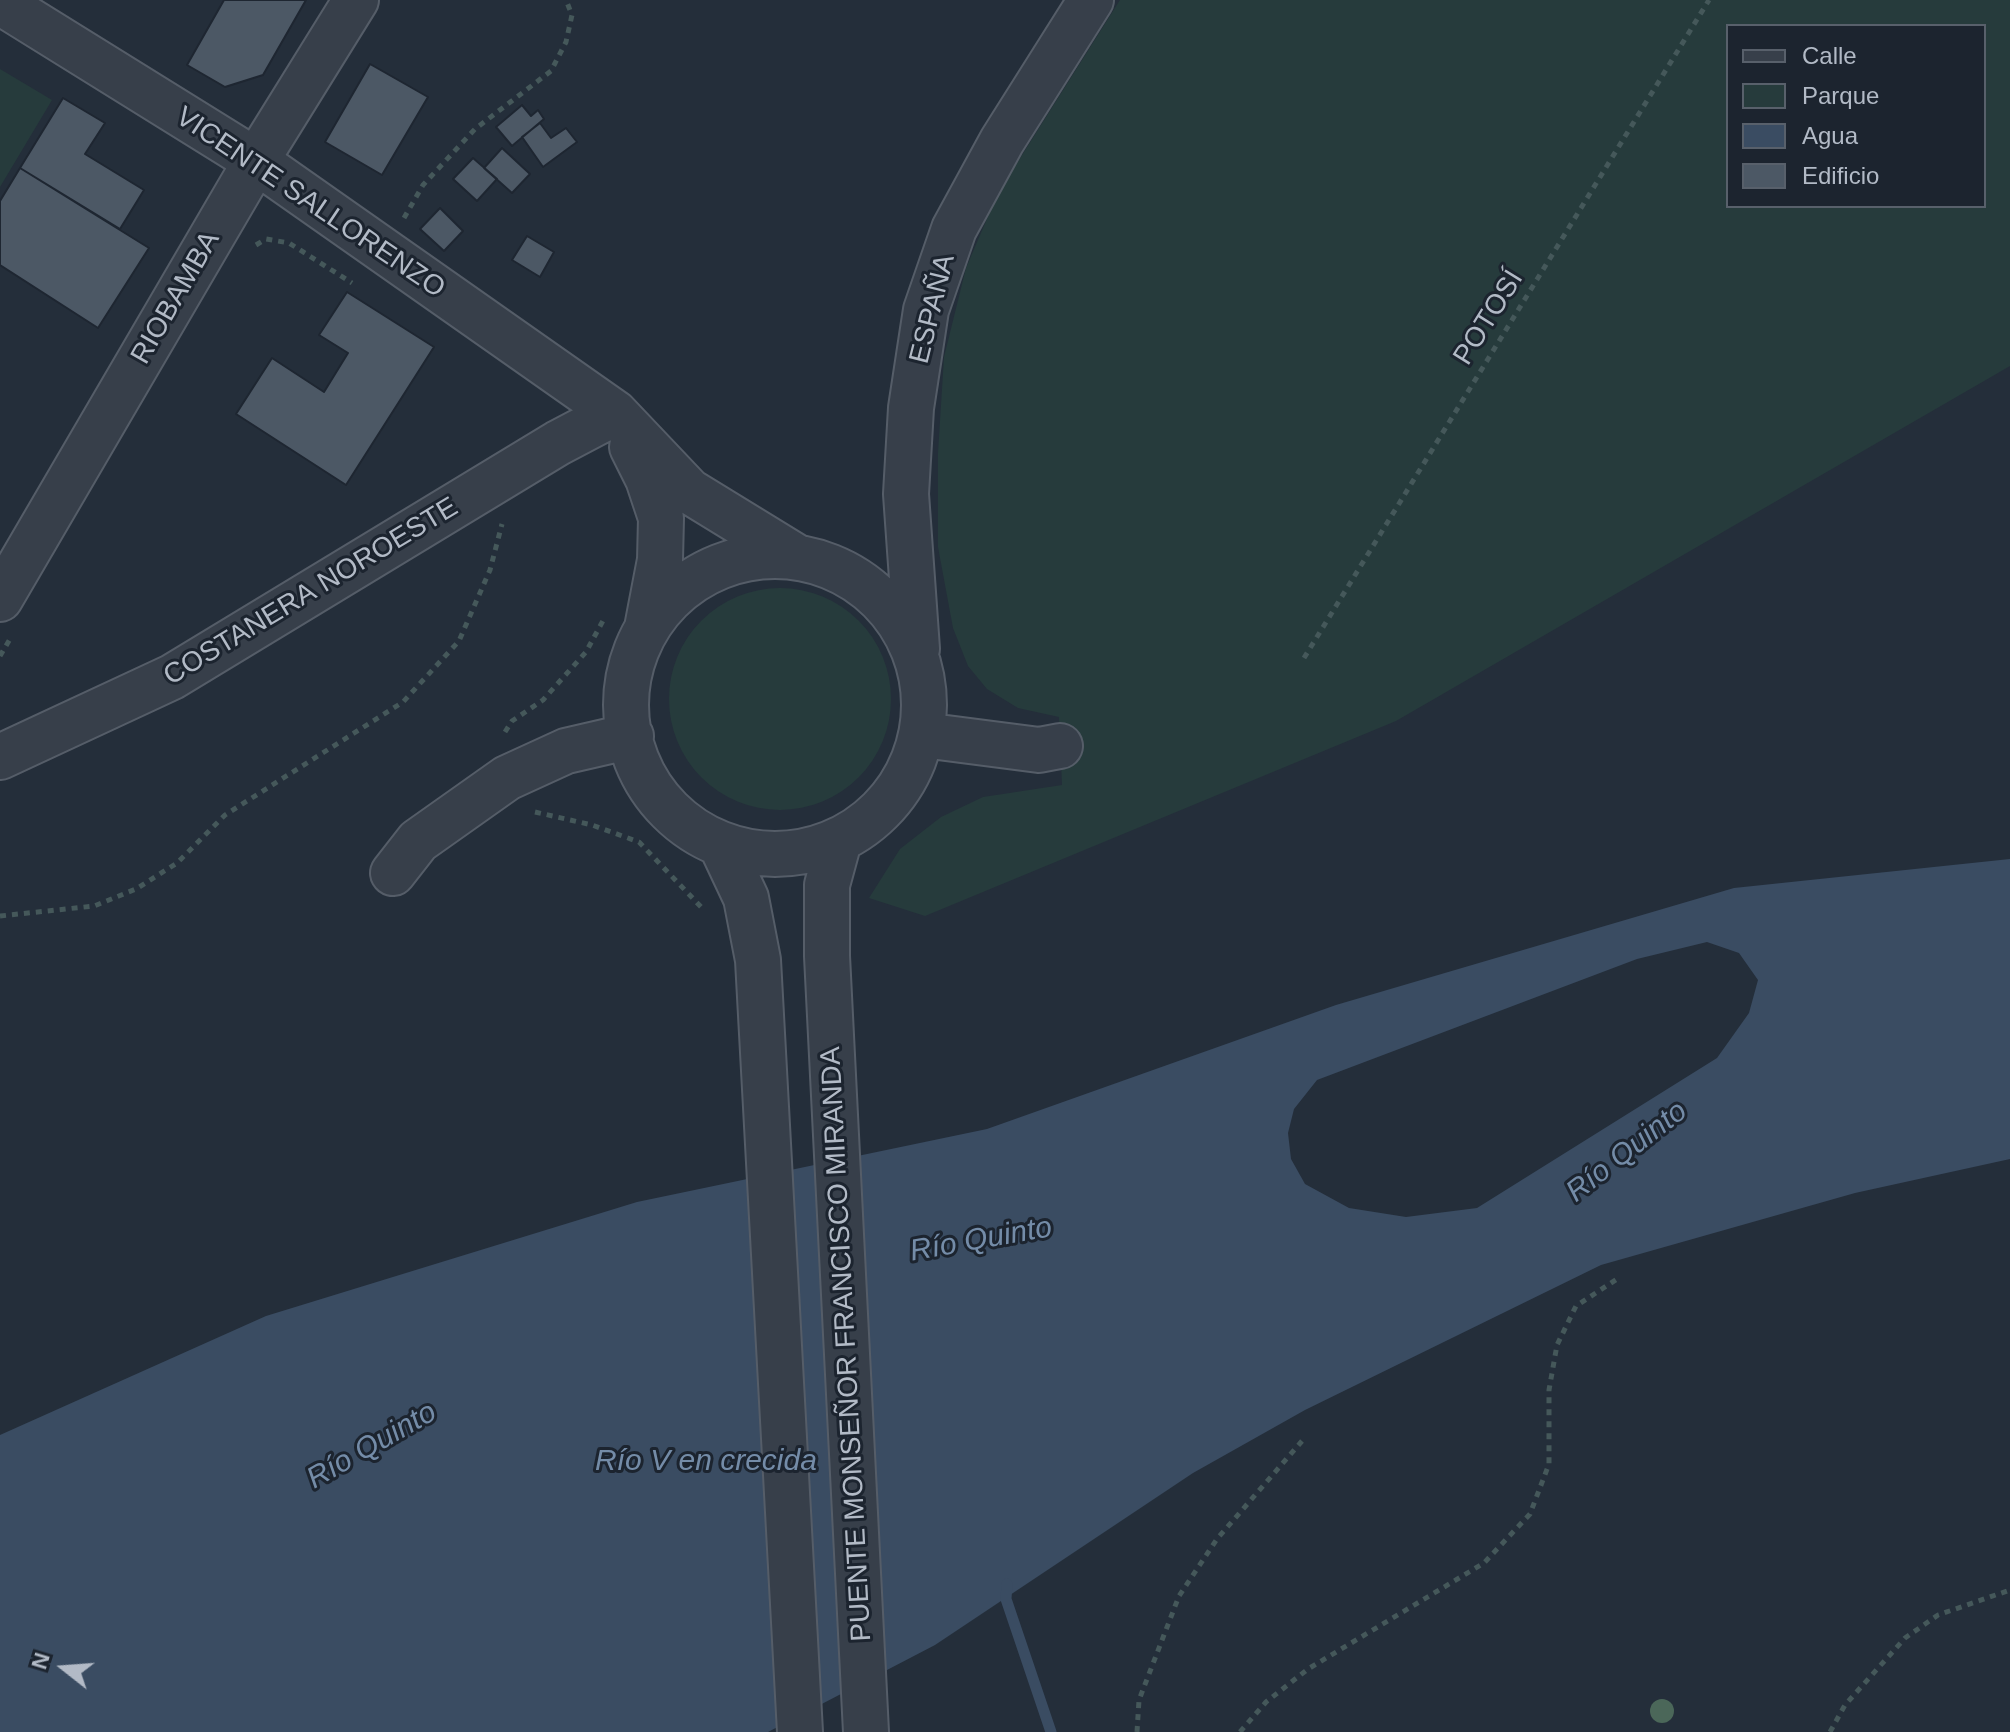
<!DOCTYPE html>
<meta charset="utf-8">
<style>
body{margin:0}
#map{position:relative;width:2010px;height:1732px;overflow:hidden;background:#242e3a;font-family:Helvetica,sans-serif}
canvas{display:block}
.legend{position:absolute;left:1726px;top:24px;width:260px;height:184px;box-sizing:border-box;background:#1c242f;border:2px solid #58606b;margin:0;padding:10px 14px;list-style:none;font-size:24px;color:#b2bac6}
.legend li{display:flex;align-items:center;gap:16px;height:40px}
.legend b{width:40px;border:2px solid #58606b}
.north{position:absolute;left:24px;top:1628px;width:80px;height:80px;-webkit-text-stroke:6px #1c242f;paint-order:stroke;rotate:287deg;font-size:22px;font-weight:700;line-height:32px;text-align:center;color:#b2bac6}
.north::after{content:'';display:block;margin:auto;width:28px;height:36px;background:#b2bac6;clip-path:polygon(50% 0,100% 100%,50% 72%,0 100%)}
</style>
<div id="map">
<canvas width="2010" height="1732"></canvas>
<ul class="legend">
<li><b style="height:10px;background:#373f4a"></b>Calle</li>
<li><b style="height:22px;background:#263b3c"></b>Parque</li>
<li><b style="height:22px;background:#3a4c62"></b>Agua</li>
<li><b style="height:22px;background:#4c5865"></b>Edificio</li>
</ul>
<div class="north">N</div>
</div>
<script>
const c = document.querySelector('canvas').getContext('2d');
c.lineJoin = 'round';
function fillPath(path, color) { c.fillStyle = color; c.fill(path, 'evenodd'); }
const shape = rows => new Path2D(rows.map(r => 'M' + r).join(''));
function trace(path, color, width, dash) { c.strokeStyle = color; c.lineWidth = width; c.lineCap = dash ? 'butt' : 'round'; c.setLineDash(dash || []); c.stroke(path); }
function label(font, color, halo, rows, align = 'center') {
  c.font = font + ' Helvetica,sans-serif'; c.lineWidth = 6; c.setLineDash([]); c.textBaseline = 'middle'; c.strokeStyle = halo; c.fillStyle = color; for (const [text, x, y, turn = 0] of rows) {
    c.save(); c.translate(x, y); c.rotate((+turn || 0) * Math.PI / 180); c.textAlign = isNaN(turn) ? turn : align; if (halo) c.strokeText(text, 0, 0); c.fillText(text, 0, 0); c.restore();
  }
}
fillPath(shape([
 [1120,0,2010,0,2010,366,1396,721,925,916,869,898,900,849,941,817,983,797,1062,785,1059,717,1018,708,987,689,968,666,953,628,938,547,938,453,944,357,966,268,998,193],
 [1728,26,1984,26,1984,206,1728,206],
 [0,69,52,100,0,187],
 '669 699a111 111 0 1 1 222 0a111 111 0 1 1-222 0Z'
]), '#263b3c');
fillPath(shape([
 [2010,859,2010,1159,1855,1193,1601,1265,1305,1410,1193,1473,935,1645,768,1732,0,1732,0,1435,266,1316,637,1202,987,1129,1336,1005,1734,888],
 [1707,942,1739,953,1758,980,1749,1013,1717,1058,1477,1208,1406,1217,1349,1208,1305,1184,1291,1159,1288,1133,1294,1109,1317,1080,1637,959]
]), '#3a4c62');
trace(shape([
 [1007,1584,1006,1599,1051,1732]
]), '#3a4c62', 11);
const building = shape([
 [224,0,306,0,263,75,225,87,187,65,224,0],
 [370,64,428,97,382,175,325,142,370,64],
 [63,98,105,123,85,154,144,190,120,229,20,168,63,98],
 [522,105,531,116,538,110,544,119,512,146,496,127,522,105],
 [540,123,551,138,566,128,577,142,543,167,522,137,540,123],
 [502,148,530,174,512,193,484,168,502,148],
 [473,158,497,179,477,201,453,179,473,158],
 [20,168,149,248,98,328,0,265,0,201,20,168],
 [440,208,463,231,444,251,420,229,440,208],
 [527,236,554,252,540,277,512,260,527,236],
 [347,292,434,347,346,485,236,414,272,358,324,392,348,353,319,335,347,292]
]);
fillPath(building, '#4c5865');
trace(building, '#1e2631', 2);
const minor = shape([
 [0,2,256,161,615,413,689,491,795,556],
 [632,447,648,479,661,518,660,560,647,628],
 '626 705a149 149 0 1 1 298 0a149 149 0 1 1-298 0Z',
 [0,599,256,161,356,0],
 [917,649,906,494,911,408,926,310,954,229,1002,141,1091,0],
 [923,735,1039,750,1060,746],
 [0,757,172,677,558,443,615,413],
 [839,841,827,885,827,956,866,1732],
 [722,847,746,898,758,960,800,1732],
 [393,873,418,841,507,778,566,751,631,736]
]);
trace(minor, '#555d68', 48);
trace(shape([
 [404,218,423,185,475,129,551,71,566,42,572,15,566,0],
 [256,245,266,239,289,243,352,283],
 [0,656,10,639],
 [1304,658,1709,0],
 [505,732,512,721,543,700,586,652,605,617],
 [535,812,592,825,639,842,704,910],
 [0,916,94,906,136,889,177,863,225,815,403,702,459,641,490,570,502,524],
 [1137,1732,1139,1700,1179,1596,1217,1539,1302,1441],
 [1240,1732,1266,1702,1308,1669,1484,1563,1530,1514,1549,1464,1549,1390,1557,1345,1576,1306,1617,1279],
 [1830,1732,1845,1705,1905,1638,1938,1615,2010,1590]
]), '#45585a', 5, [6, 6]);
trace(minor, '#373f4a', 44);
c.fillStyle = '#4b6759';
for (const [x, y] of [
 [1662,1711]
]) { c.beginPath(); c.arc(x, y, 12, 0, 2 * Math.PI); c.fill(); }
label('28px', '#b2bac6', '#1c242f', [
 ["VICENTE SALLORENZO",310,203,34],
 ["RIOBAMBA",176,298,-60],
 ["ESPAÑA",933,309,-76],
 ["POTOSÍ",1489,318,-58],
 ["COSTANERA NOROESTE",311,592,-31],
 ["PUENTE MONSEÑOR FRANCISCO MIRANDA",847,1344,-93]
]);
label('italic 30px', '#748ca8', '#1c242f', [
 ["Río Quinto",1627,1152,-38],
 ["Río Quinto",981,1240,-10],
 ["Río Quinto",372,1446,-30],
 ["Río V en crecida",706,1462]
]);
</script>
